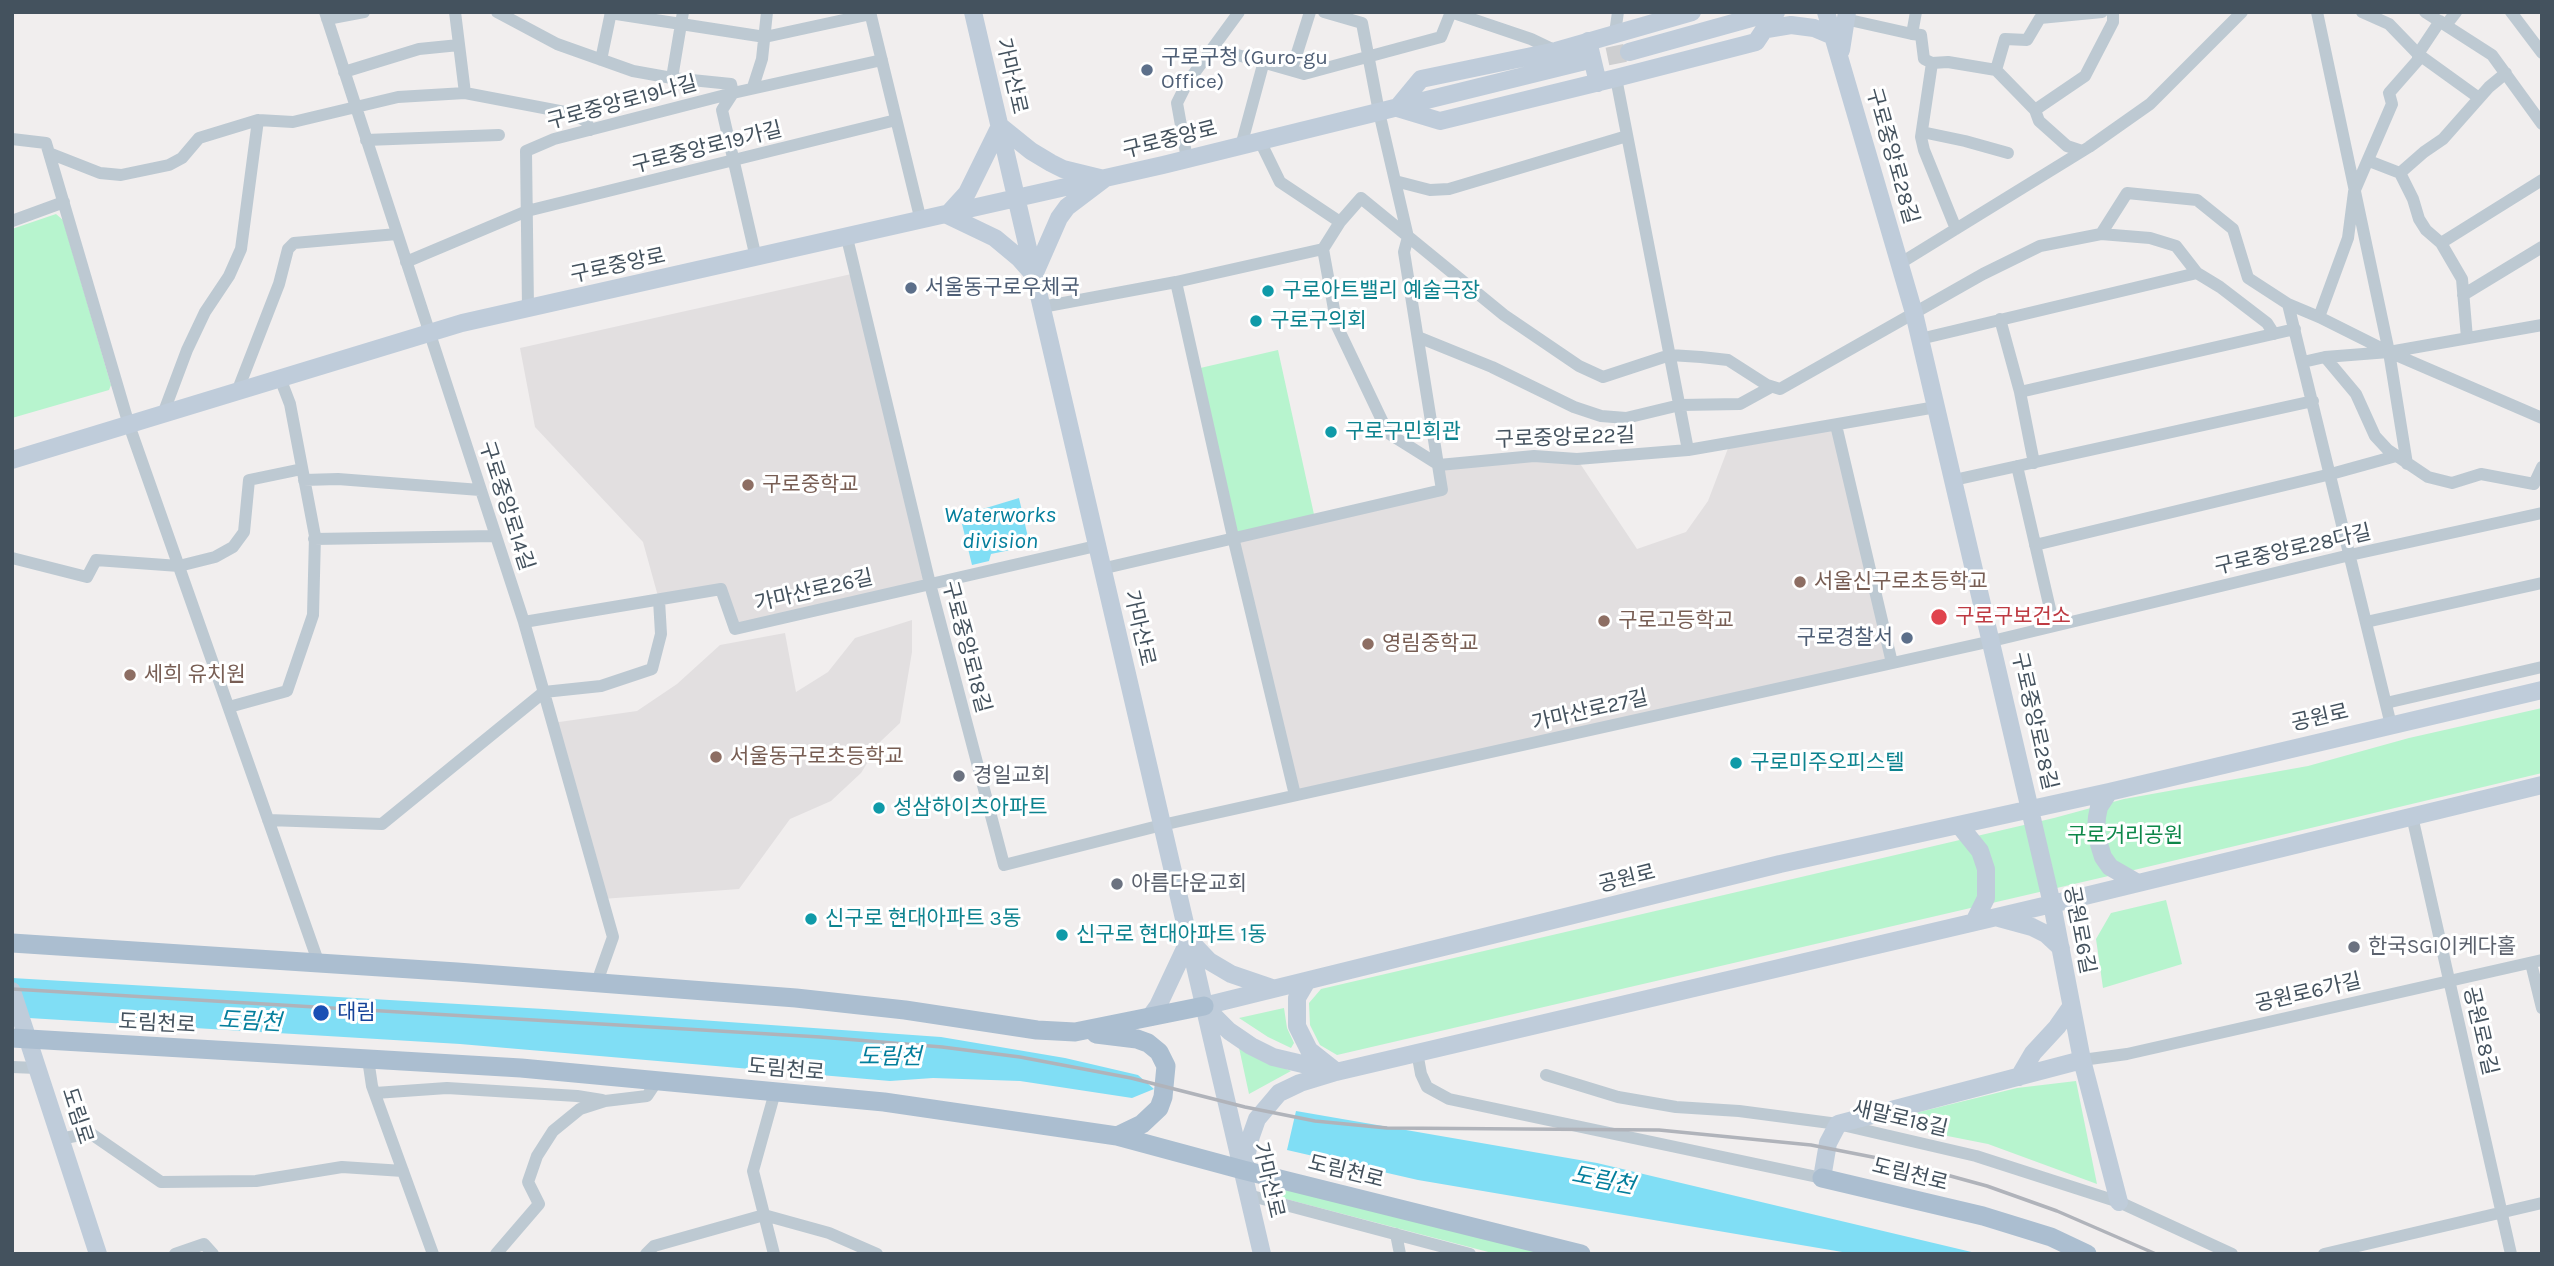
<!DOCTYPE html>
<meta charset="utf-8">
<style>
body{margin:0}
#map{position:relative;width:2554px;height:1266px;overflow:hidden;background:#f1eeee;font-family:Karla,sans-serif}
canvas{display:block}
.frame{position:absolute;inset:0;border:14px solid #44525e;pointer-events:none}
</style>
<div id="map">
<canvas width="2554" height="1266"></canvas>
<div class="frame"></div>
</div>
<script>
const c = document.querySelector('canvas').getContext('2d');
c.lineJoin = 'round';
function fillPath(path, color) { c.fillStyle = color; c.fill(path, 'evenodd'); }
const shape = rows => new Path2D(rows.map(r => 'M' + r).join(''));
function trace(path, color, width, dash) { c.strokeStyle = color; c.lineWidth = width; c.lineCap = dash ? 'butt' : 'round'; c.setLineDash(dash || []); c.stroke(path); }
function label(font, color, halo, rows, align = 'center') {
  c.font = font + ' Karla,"Noto Sans KR",sans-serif'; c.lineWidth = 6; c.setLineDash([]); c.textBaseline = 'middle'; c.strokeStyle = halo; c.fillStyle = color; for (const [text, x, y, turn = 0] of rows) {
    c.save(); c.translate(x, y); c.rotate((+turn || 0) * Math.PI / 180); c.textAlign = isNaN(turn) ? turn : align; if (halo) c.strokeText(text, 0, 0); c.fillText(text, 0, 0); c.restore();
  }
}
fillPath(shape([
 [856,273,930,584,735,629,721,590,659,600,643,542,535,427,520,348],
 [1836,425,1892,663,1295,795,1233,537,1442,490,1439,465,1577,459,1637,549,1686,532,1708,501,1730,443],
 [912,620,912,652,900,723,881,741,861,773,831,801,790,819,739,889,602,899,552,723,637,711,677,684,720,645,785,633,796,692,828,672,855,638]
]), '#e2dfe0');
fillPath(shape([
 [56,214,63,220,111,385,109,390,12,418,12,229],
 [1278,350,1315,519,1233,537,1196,369],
 [2542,708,2542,773,2130,871,1337,1055,1320,1045,1310,1025,1309,1003,1321,989,2054,818,2124,799,2308,766,2409,738],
 [2166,900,2182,964,2103,988,2096,939,2111,913],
 [1284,1008,1287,1028,1294,1043,1291,1048,1268,1037,1239,1018],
 [1238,1043,1266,1061,1291,1071,1249,1094],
 [2076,1081,2097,1184,1988,1144,1902,1127,1899,1117,2017,1088],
 [1285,1185,1561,1254,1496,1254,1282,1198]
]), '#b7f4ce');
fillPath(shape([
 [1019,498,1030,546,991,554,989,561,972,565,962,524,978,520,976,511],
 [12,978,544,1009,941,1037,1065,1058,1138,1075,1154,1089,1132,1098,1020,1081,933,1078,890,1081,460,1044,12,1017],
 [1296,1111,1597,1163,1980,1254,1854,1254,1418,1180,1287,1150]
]), '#80def5');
trace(shape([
 [1581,62,1629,52]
]), '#cecfd1', 18, [18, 9]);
trace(shape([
 [325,12,524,622,613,937,597,982],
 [455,12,465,93],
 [497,12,557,44,633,71,672,78,731,84,733,93,722,110,756,258],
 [870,12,921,221],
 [1451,12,1531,39,1556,51],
 [1916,12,1912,34,1921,35,1924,59,1932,63,1921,137,1924,150,1956,229],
 [2317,12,2389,352,2407,464],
 [2362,12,2389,24,2418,54,2479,98],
 [2425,12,2492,55,2542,124],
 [2511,12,2542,53],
 [610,13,765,37,871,14],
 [327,19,364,12],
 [1845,19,1912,34],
 [2446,25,2456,12],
 [1615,33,1618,12],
 [1213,48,1304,74,1441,37,1451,12],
 [601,60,611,12],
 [1932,63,1948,62,1996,70,2035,110,2039,121,2067,146,2082,151],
 [1292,69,1310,12],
 [1996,70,2005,39,2027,40,2040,18,2102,12],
 [344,72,419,49,459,45],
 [672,78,683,12],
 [1616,78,1688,450],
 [753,87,762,59,767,12],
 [2035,110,2085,76,2113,22,2113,12],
 [1922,132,1965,141,2008,153],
 [12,139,46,143,129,425,319,964],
 [366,140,499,135],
 [1260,141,1280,182,1340,222],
 [1241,146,1264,61],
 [49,153,100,173,121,175,169,165,182,158,199,138,258,120,293,122,398,97,465,93,570,113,586,121,590,130],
 [1187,159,1177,103,1187,83,1239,12],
 [2369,161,2400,173],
 [1395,181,1430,190,1449,189,1627,136],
 [12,221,64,202],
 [2101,234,2150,238,2176,246,2197,273,2220,287,2267,323,2274,334],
 [847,238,930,584,1004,865,1162,825,1992,641,2350,555,2542,513],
 [2441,243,2542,180],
 [406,262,527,211,896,120],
 [1899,264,2089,147,2150,104,2242,12],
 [1176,282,1233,537,1295,795],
 [2463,295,2542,247],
 [2288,304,2391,725],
 [1042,307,1176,282,1323,249],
 [528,309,526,151,554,139,733,93,882,60],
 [2319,317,2348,238,2354,192,2392,104,2389,93,2418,60,2418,54,2440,21],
 [2000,319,2020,392,2034,463],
 [1418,337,1492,367,1574,407,1601,416,1626,418,1680,405,1740,404,1771,387],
 [2467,338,2462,279,2441,243,2426,230,2419,219,2413,199,2400,173,2424,152,2443,139,2489,87,2506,73],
 [1920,339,2197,273],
 [2325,357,2356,394,2375,436,2388,450,2428,477,2452,483,2481,474,2534,484,2542,467],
 [2303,362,2325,357,2389,352,2542,325],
 [237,392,279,284,288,249,294,243,397,234],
 [2020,392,2295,329],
 [1936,407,1688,450,1577,459,1534,456,1439,465,1388,433,1337,326,1323,249,1340,222,1361,198,1504,315,1579,366,1603,377,1670,355,1701,357,1728,360,1767,385,1780,389,1983,274,2040,246,2101,234,2127,193,2197,200,2233,229,2248,278,2288,304,2319,317,2389,352,2542,418],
 [163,414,187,350,205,312,229,276,241,249,258,120],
 [1836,425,1892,663],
 [2017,466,2054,626],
 [304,480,338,479,480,490],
 [1954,480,2313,401],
 [314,539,495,536],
 [2035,545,2331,474,2396,456],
 [12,558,87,577,96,560,179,566,215,557,233,547,244,532,249,480,302,469],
 [1101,569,1442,490,1404,252,1408,237,1379,112,1362,23,1324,12],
 [524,622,721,589,735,629,1096,546],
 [2366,622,2542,583],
 [2386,703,2542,667],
 [229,707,287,691,313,615,315,536,290,404,280,378],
 [2412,816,2511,1254],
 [268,820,382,824,544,692,601,686,652,669,661,634,659,600],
 [2531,963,2542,1008],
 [1417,1052,1421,1074,1427,1087,1449,1099,1822,1178],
 [368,1059,372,1086,433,1254],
 [2082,1060,2127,1054,2542,960],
 [12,1067,37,1068],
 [1546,1075,1618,1097,1676,1107,1739,1111,1838,1124,1976,1156,2119,1202,2232,1254],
 [375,1093,447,1088,577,1096,602,1100],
 [60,1139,90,1133,161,1182,256,1181,342,1167,403,1171],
 [1248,1195,1470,1254],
 [1396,1234,1400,1254],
 [175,1254,204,1244,213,1254],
 [496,1254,539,1204,528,1182,537,1156,553,1131,580,1109,605,1101,647,1096,657,1081],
 [646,1254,654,1246,764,1215,829,1233,877,1254],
 [774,1254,753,1171,775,1092],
 [2324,1254,2542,1203]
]), '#bdc9d2', 12);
trace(shape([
 [973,12,1262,1254],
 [1692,12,1556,51,1421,79,1397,108,1440,121,1616,78,1756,42,1776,12],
 [1826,12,1914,313,2052,904,2082,1060,2119,1202],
 [1767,29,1791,25,1814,28,1833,36],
 [1588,41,1598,83],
 [1841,50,1847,12],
 [1629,52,1773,12],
 [1000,126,1031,151,1051,163,1063,169,1104,179,1067,207,1059,218,1034,275,1019,258,995,238,947,215,967,193,1000,126],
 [12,460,462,323,1163,165,1581,62],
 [2109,792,2099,807,2097,817,2096,829,2099,844,2103,857,2110,867,2136,882],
 [1959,825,1980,851,1986,869,1986,898,1974,922],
 [1999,918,2032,927,2046,934,2061,948],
 [1307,981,1297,998,1297,1026,1309,1050,1333,1069],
 [12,991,98,1254],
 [1204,1006,1780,864,2109,792,2542,690],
 [1204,1006,1229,1031,1251,1046,1273,1057,1332,1071],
 [1150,1017,1158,1006,1189,940,1209,961,1231,974,1272,988],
 [2019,1077,2033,1053,2057,1027,2071,1007],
 [1243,1170,1251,1136,1257,1119,1279,1093,1300,1083,1336,1072,2052,904,2542,785],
 [1822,1178,1828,1143,1838,1124,2082,1060]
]), '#bfccda', 18);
trace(shape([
 [12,943,457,972,796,998,905,1010,1037,1030,1075,1032,1204,1006],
 [1096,1034,1137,1039,1148,1043,1159,1052,1166,1066,1163,1097,1159,1108,1142,1124,1117,1136],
 [12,1038,521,1068,884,1102,1117,1136,1243,1170,1581,1254],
 [1822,1178,1983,1216,2051,1237,2087,1254]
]), '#abbed0', 19);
trace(shape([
 [12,989,820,1037,942,1047,1020,1057,1131,1078,1245,1107,1315,1121,1387,1128,1659,1130,1811,1145,1903,1163,1987,1186,2057,1211,2156,1254]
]), '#b0b3ba', 3.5);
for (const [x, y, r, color] of [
 [1147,70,7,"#5c6f8a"],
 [911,288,7,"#5c6f8a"],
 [1268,291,7,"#0f9aa8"],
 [1256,321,7,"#0f9aa8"],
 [1331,432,7,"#0f9aa8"],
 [748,485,7,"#8d6e63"],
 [1800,582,7,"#8d6e63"],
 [1939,617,9,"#e0444e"],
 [1604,621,7,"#8d6e63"],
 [1907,638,7,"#5c6f8a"],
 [1368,644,7,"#8d6e63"],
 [130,675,7,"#8d6e63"],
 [716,757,7,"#8d6e63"],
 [1736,763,7,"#0f9aa8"],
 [959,776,7,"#6b7280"],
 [879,808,7,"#0f9aa8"],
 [1117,884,7,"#6b7280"],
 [811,919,7,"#0f9aa8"],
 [1062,935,7,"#0f9aa8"],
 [2354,947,7,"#6b7280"],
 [321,1013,9,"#1a4fb4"]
]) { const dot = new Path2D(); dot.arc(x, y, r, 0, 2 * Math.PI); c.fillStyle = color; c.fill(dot); trace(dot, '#fff', 2.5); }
label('21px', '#4e5e75', '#fff', [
 ["구로구청 (Guro-gu",1161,58],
 ["Office)",1161,82],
 ["서울동구로우체국",925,288],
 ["구로경찰서",1893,638,"right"]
], 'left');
label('21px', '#44525e', '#fff', [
 ["가마산로",1011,76,77],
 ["구로중앙로19나길",622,103,-15],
 ["구로중앙로",1170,140,-14],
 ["구로중앙로19가길",707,148,-14],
 ["구로중앙로28길",1892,156,74],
 ["구로중앙로",618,266,-12],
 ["구로중앙로22길",1565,438,-2],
 ["구로중앙로14길",506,506,72],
 ["구로중앙로28다길",2293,550,-13],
 ["가마산로26길",814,591,-13],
 ["가마산로",1139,628,77],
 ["구로중앙로18길",966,647,75],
 ["가마산로27길",1590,711,-13],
 ["공원로",2320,718,-13],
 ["구로중앙로28길",2034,721,77],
 ["공원로",1627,879,-14],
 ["공원로6길",2079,930,79],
 ["공원로6가길",2308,993,-13],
 ["도림천로",157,1024,3],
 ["공원로8길",2480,1031,77],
 ["도림천로",786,1070,5],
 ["도림로",77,1116,72],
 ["새말로18길",1900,1119,13],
 ["도림천로",1346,1172,14],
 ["도림천로",1910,1175,14],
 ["가마산로",1268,1180,77]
]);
label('21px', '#0d838f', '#fff', [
 ["구로아트밸리 예술극장",1282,291],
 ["구로구의회",1270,321],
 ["구로구민회관",1345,432],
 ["구로미주오피스텔",1750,763],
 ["성삼하이츠아파트",893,808],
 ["신구로 현대아파트 3동",825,919],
 ["신구로 현대아파트 1동",1076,935]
], 'left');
label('21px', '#785e54', '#fff', [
 ["구로중학교",762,485],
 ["서울신구로초등학교",1814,582],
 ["구로고등학교",1618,621],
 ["영림중학교",1382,644],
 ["세희 유치원",144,675],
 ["서울동구로초등학교",730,757]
], 'left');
label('21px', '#be3a42', '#fff', [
 ["구로구보건소",1955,617]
], 'left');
label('21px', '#5b616d', '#fff', [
 ["경일교회",973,776],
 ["아름다운교회",1131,884],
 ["한국SGI이케다홀",2368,947]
], 'left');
label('21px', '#0d8749', '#fff', [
 ["구로거리공원",2125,836]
]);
label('21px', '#164399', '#fff', [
 ["대림",337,1013]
], 'left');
label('italic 23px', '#037e9c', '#fff', [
 ["Waterworks",1000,515],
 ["division",1000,541],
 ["도림천",250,1022,3],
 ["도림천",890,1057],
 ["도림천",1603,1181,11]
]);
</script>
